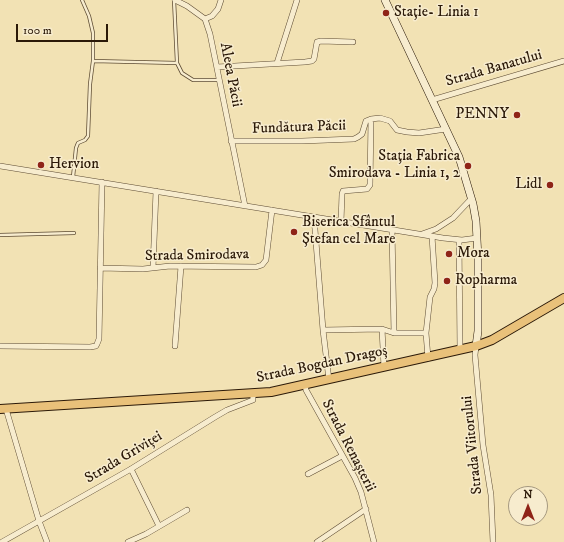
<!DOCTYPE html>
<meta charset="utf-8">
<style>
body{margin:0}
#map{position:relative;width:564px;height:542px;overflow:hidden;background:#f2e2b4;font-family:"IM FELL DW Pica",serif}
canvas{display:block}
.north{position:absolute;left:508px;top:486px;width:40px;height:40px;box-sizing:border-box;background:#f7ecce;border:1px solid #a5987f;border-radius:50%;rotate:0deg;font-size:11px;font-weight:700;line-height:16px;text-align:center;color:#2b1908}
.north::after{content:'';display:block;margin:auto;width:14px;height:18px;background:#8f2418;clip-path:polygon(50% 0,100% 100%,50% 72%,0 100%)}
.scale{position:absolute;left:16px;top:24px;width:92px;height:18px;box-sizing:border-box;border:2px solid #2b1908;border-top:0;padding-left:5px;font-size:12px;line-height:14px;white-space:nowrap;color:#2b1908;-webkit-text-stroke:3px #f7ecce;paint-order:stroke}
</style>
<div id="map">
<canvas width="564" height="542"></canvas>
<div class="north">N</div>
<div class="scale">100 m</div>
</div>
<script>
const c = document.querySelector('canvas').getContext('2d');
c.lineJoin = 'round';
const shape = rows => new Path2D(rows.map(r => 'M' + r).join(''));
function trace(path, color, width, dash) { c.strokeStyle = color; c.lineWidth = width; c.lineCap = dash ? 'butt' : 'round'; c.setLineDash(dash || []); c.stroke(path); }
function label(font, color, halo, rows, align = 'center') {
  c.font = font + ' "IM FELL DW Pica",serif'; c.lineWidth = 3; c.setLineDash([]); c.textBaseline = 'middle'; c.strokeStyle = halo; c.fillStyle = color; for (const [text, x, y, turn = 0] of rows) {
    c.save(); c.translate(x, y); c.rotate((+turn || 0) * Math.PI / 180); c.textAlign = isNaN(turn) ? turn : align; if (halo) c.strokeText(text, 0, 0); c.fillText(text, 0, 0); c.restore();
  }
}
const lane = shape([
 [174,0,177,63,182,73,193,80,219,80],
 [93,61,177,63],
 [73,177,76,148,78,143,85,140,88,136,90,84,93,61,93,33,89,16,82,0],
 [0,235,74,233]
]);
const street = shape([
 [175,0,187,6,205,19],
 [205,19,210,34,245,206],
 [205,19,212,16,218,9,221,0],
 [277,63,297,0],
 [217,67,305,62,312,61,314,59,317,42,321,41,353,42],
 [432,100,564,61],
 [231,141,302,141,354,139,358,137,362,134,366,121,371,119,380,118,390,121,397,130,407,132,419,133,446,129],
 [0,166,443,238,462,240,477,238],
 [314,217,323,330,329,380],
 [341,222,342,194,343,191,367,189,370,185,371,119],
 [392,230,394,333],
 [422,234,436,229,453,218,471,199],
 [459,240,460,350],
 [100,268,143,269,170,266,256,267,262,265,266,260,272,210],
 [153,268,156,191],
 [382,329,384,367],
 [323,330,382,329,394,333,426,333],
 [0,346,90,347,96,346,97,344,99,339,102,182],
 [175,346,181,266],
 [476,346,475,355,483,445,491,495,493,542],
 [428,358,426,333,430,297,434,289,435,283,432,236],
 [305,385,306,390,355,478,361,492,374,542],
 [6,409,39,521,47,542],
 [131,469,159,526],
 [308,474,342,456],
 [2,542,131,469,215,417,227,410,253,400,253,394],
 [128,542,146,534,187,510],
 [317,542,366,509]
]);
const secondary = shape([
 [385,0,459,157,473,204,476,221,478,258,478,331,476,346]
]);
const primary = shape([
 [0,409,271,392,476,346,492,340,564,298]
]);
trace(lane, '#5d4b33', 4);
trace(street, '#5d4b33', 6);
trace(secondary, '#2b1908', 8);
trace(primary, '#2b1908', 10);
trace(lane, '#f7ecce', 2.5);
trace(street, '#f7ecce', 5);
trace(secondary, '#f7ecce', 7);
trace(primary, '#e9c17a', 8);
for (const [x, y, r, color] of [
 [386,13,4,"#8f2418"],
 [517,115,4,"#8f2418"],
 [41,165,4,"#8f2418"],
 [468,166,4,"#8f2418"],
 [550,185,4,"#8f2418"],
 [294,232,4,"#8f2418"],
 [449,254,4,"#8f2418"],
 [447,281,4,"#8f2418"]
]) { const dot = new Path2D(); dot.arc(x, y, r, 0, 2 * Math.PI); c.fillStyle = color; c.fill(dot); trace(dot, '#f7ecce', 1.5); }
label('15px', '#2b1908', '#f7ecce', [
 ["Stație- Linia 1",394,13],
 ["PENNY",509,115,"right"],
 ["Stația Fabrica",460,157,"right"],
 ["Smirodava - Linia 1, 2",460,174,"right"],
 ["Hervion",49,165],
 ["Lidl",542,185,"right"],
 ["Biserica Sfântul",302,223],
 ["Ștefan cel Mare",302,240],
 ["Mora",457,254],
 ["Ropharma",455,281]
], 'left');
label('15px', '#2b1908', '#f7ecce', [
 ["Strada Banatului",494,69,-16],
 ["Aleea Păcii",230,75,79],
 ["Fundătura Păcii",299,128,-2],
 ["Strada Smirodava",197,256,-1],
 ["Strada Bogdan Dragoș",322,365,-12],
 ["Strada Viitorului",473,445,-96],
 ["Strada Renașterii",348,446,63],
 ["Strada Griviței",124,458,-31]
]);
</script>
